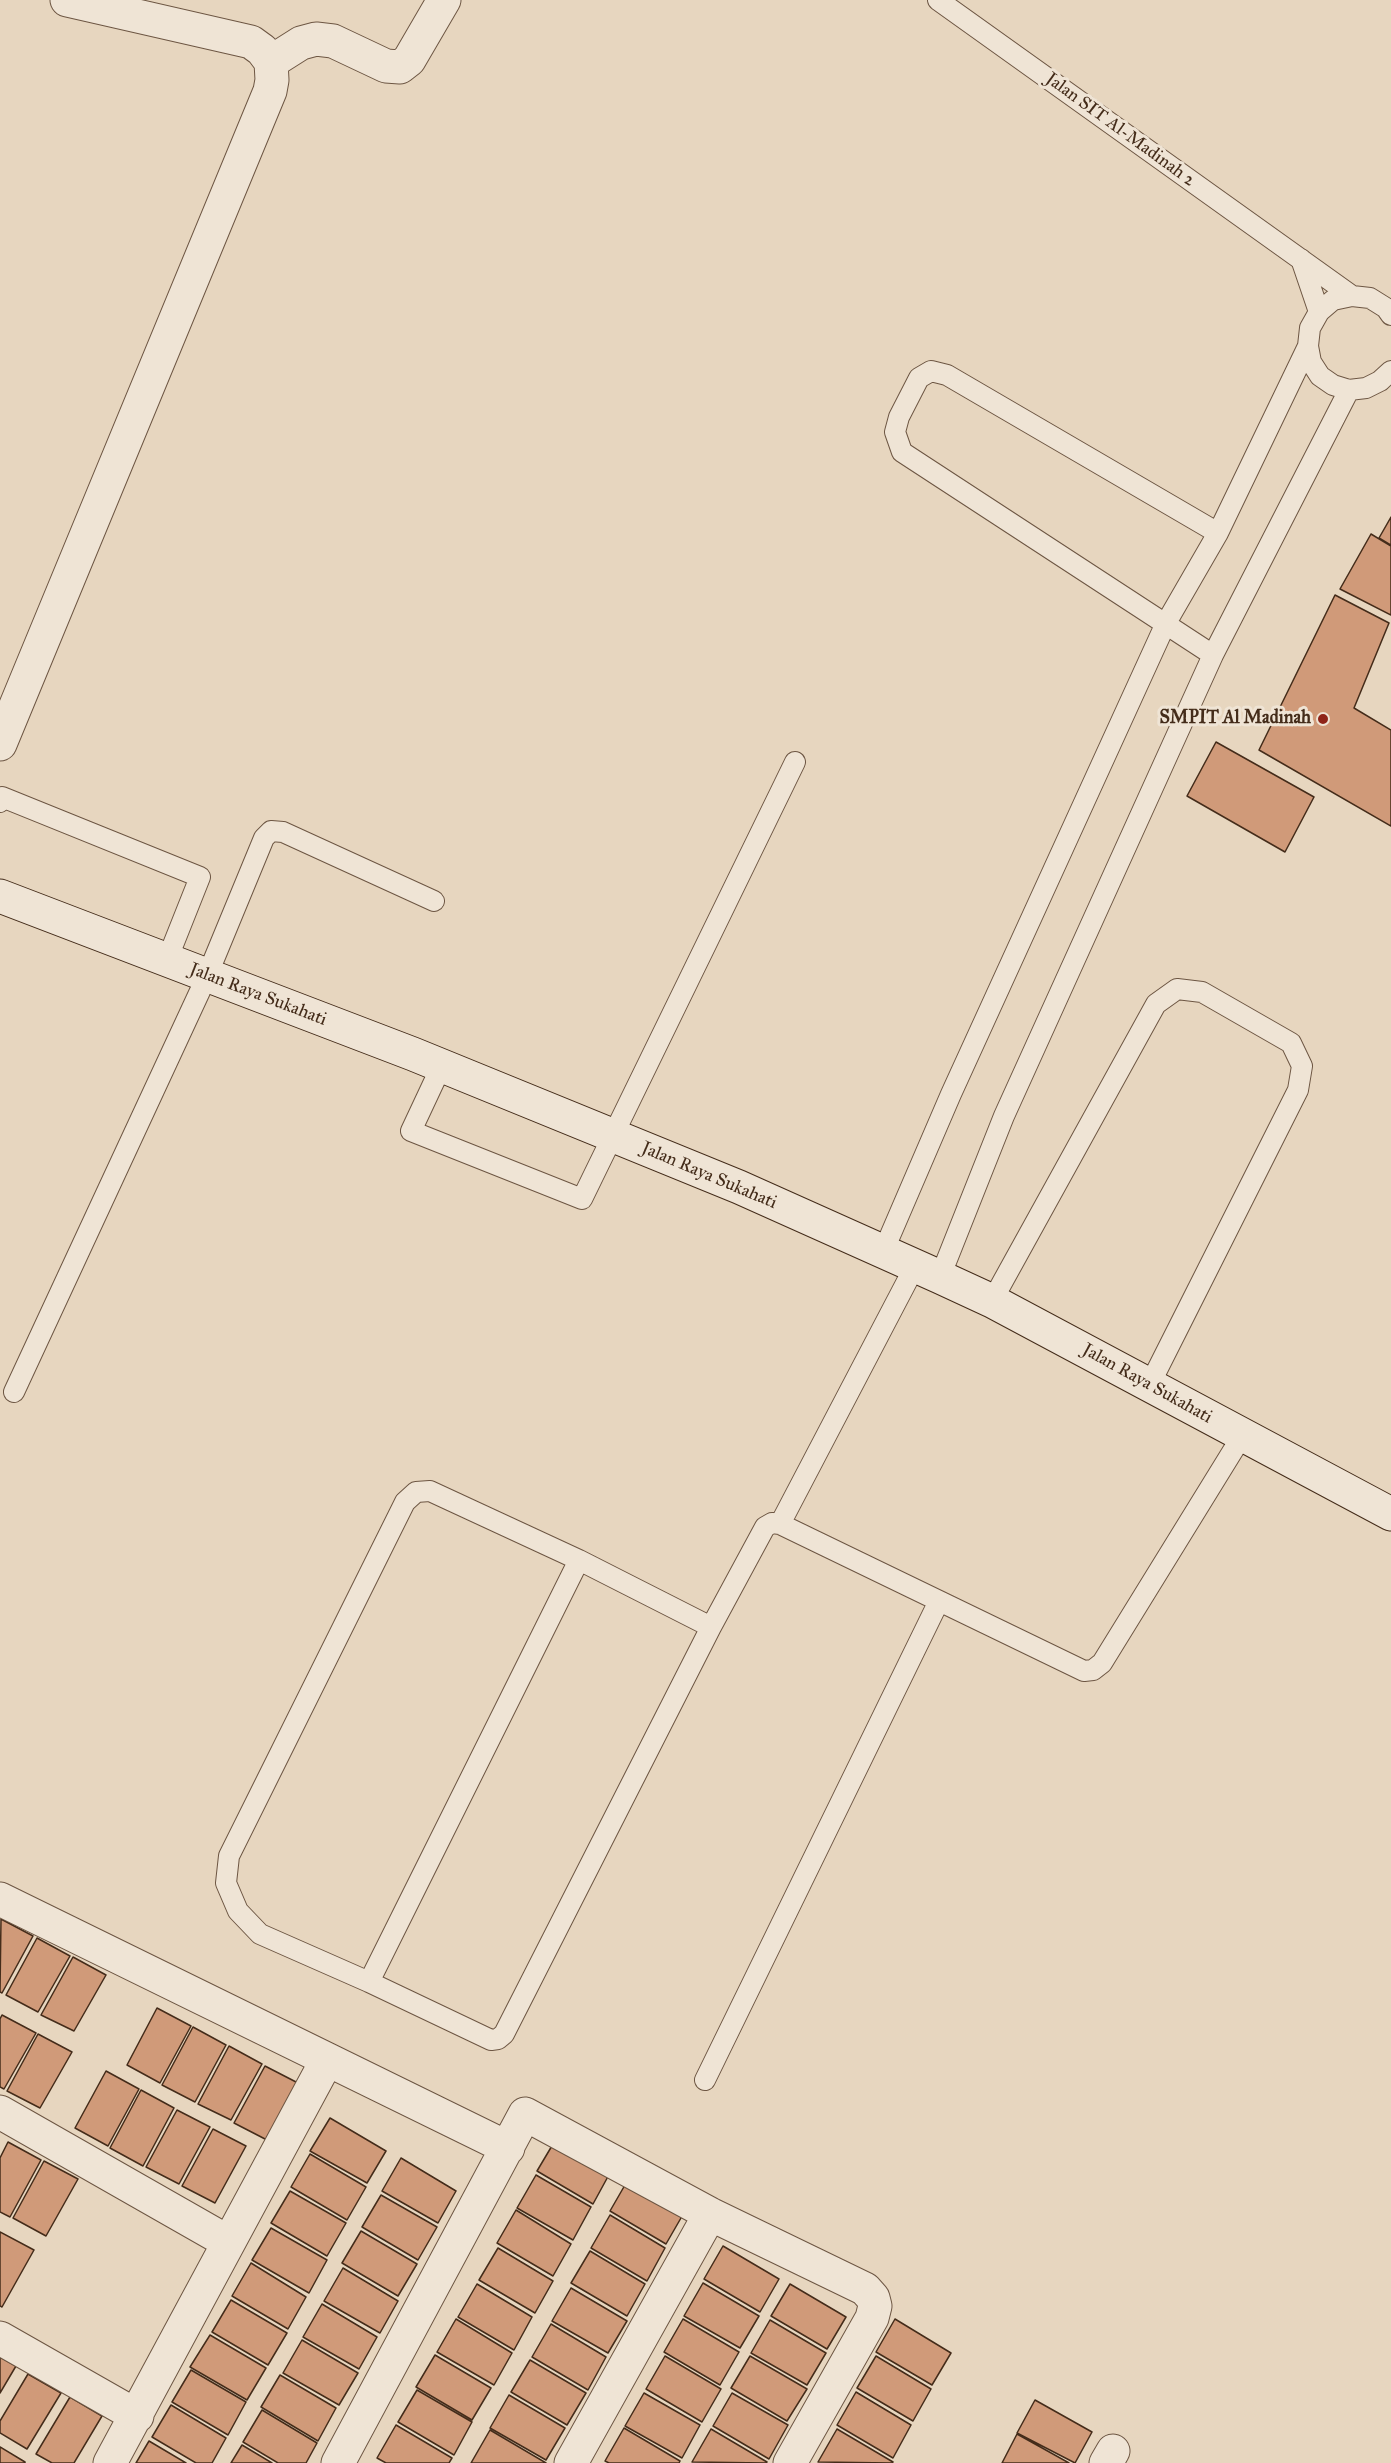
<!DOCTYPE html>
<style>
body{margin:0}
canvas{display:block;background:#e7d6bf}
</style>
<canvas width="1391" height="2463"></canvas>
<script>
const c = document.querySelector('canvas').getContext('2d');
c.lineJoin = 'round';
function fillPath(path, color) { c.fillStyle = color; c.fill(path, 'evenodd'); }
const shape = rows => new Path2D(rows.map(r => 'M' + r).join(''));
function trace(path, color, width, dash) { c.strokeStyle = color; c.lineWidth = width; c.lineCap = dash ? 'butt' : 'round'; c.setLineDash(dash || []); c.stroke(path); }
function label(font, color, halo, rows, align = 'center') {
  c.font = font + ' "IM FELL Great Primer",serif'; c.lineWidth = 6; c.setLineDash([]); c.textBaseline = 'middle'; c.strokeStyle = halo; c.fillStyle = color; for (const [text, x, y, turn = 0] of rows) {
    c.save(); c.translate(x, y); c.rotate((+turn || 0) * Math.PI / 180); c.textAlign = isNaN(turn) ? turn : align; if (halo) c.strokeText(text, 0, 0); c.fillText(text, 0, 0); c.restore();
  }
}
const building = shape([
 [1391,517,1391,545,1379,538,1391,517],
 [1371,534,1391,546,1391,615,1340,589,1371,534],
 [1335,595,1389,623,1354,708,1391,730,1391,826,1259,750,1335,595],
 [1216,742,1314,797,1285,852,1187,796,1216,742],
 [1,1919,33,1936,2,1993,0,1992,1,1919],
 [37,1938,70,1956,38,2012,6,1995,37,1938],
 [73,1957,106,1975,74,2031,41,2015,73,1957],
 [157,2008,191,2026,160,2083,127,2065,157,2008],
 [2,2015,36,2033,4,2089,0,2087,0,2019,2,2015],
 [193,2027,226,2045,195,2102,162,2085,193,2027],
 [38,2034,72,2052,40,2108,7,2091,38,2034],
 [229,2046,262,2064,231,2120,198,2104,229,2046],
 [265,2066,298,2083,267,2140,234,2123,265,2066],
 [106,2071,139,2089,108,2146,75,2128,106,2071],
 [141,2090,174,2108,143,2166,110,2148,141,2090],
 [177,2110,210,2127,179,2184,146,2167,177,2110],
 [330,2118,386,2151,367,2183,310,2151,330,2118],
 [213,2129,246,2146,215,2203,182,2186,213,2129],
 [556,2139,611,2171,593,2204,537,2171,556,2139],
 [8,2142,41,2160,10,2217,0,2212,0,2158,8,2142],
 [310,2154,366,2187,347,2220,291,2187,310,2154],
 [401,2158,456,2191,438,2223,382,2191,401,2158],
 [44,2161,78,2179,46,2236,13,2218,44,2161],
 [536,2175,591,2207,573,2240,517,2208,536,2175],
 [629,2178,685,2211,666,2244,610,2211,629,2178],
 [290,2191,346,2223,327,2256,271,2223,290,2191],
 [381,2195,437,2227,418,2260,362,2227,381,2195],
 [516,2210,571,2244,553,2276,497,2243,516,2210],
 [610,2215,665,2248,647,2281,591,2248,610,2215],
 [271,2228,327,2260,309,2293,252,2260,271,2228],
 [361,2231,417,2264,398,2296,342,2263,361,2231],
 [0,2232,34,2250,2,2307,0,2306,0,2232],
 [723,2246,779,2279,760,2312,704,2279,723,2246],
 [498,2248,553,2281,535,2313,479,2280,498,2248],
 [590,2251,645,2284,627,2316,571,2283,590,2251],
 [251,2263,306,2297,288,2329,232,2296,251,2263],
 [343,2268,398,2301,380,2333,324,2301,343,2268],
 [703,2283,759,2316,740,2348,684,2316,703,2283],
 [477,2284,532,2317,514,2350,458,2317,477,2284],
 [790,2284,846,2317,827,2349,771,2316,790,2284],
 [571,2288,627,2321,608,2353,552,2321,571,2288],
 [231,2300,287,2333,268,2365,212,2332,231,2300],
 [322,2304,377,2337,359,2369,303,2337,322,2304],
 [456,2319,512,2353,494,2385,437,2352,456,2319],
 [683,2319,739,2352,720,2385,664,2352,683,2319],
 [895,2319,951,2353,932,2385,876,2352,895,2319],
 [770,2320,826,2353,807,2385,751,2353,770,2320],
 [551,2324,606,2357,588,2390,532,2357,551,2324],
 [210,2335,266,2368,247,2400,190,2367,210,2335],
 [302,2340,358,2373,339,2405,283,2373,302,2340],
 [435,2355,491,2388,472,2420,416,2387,435,2355],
 [665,2356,721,2389,702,2422,646,2389,665,2356],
 [750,2356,807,2389,787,2421,731,2388,750,2356],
 [876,2356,931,2389,913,2421,857,2388,876,2356],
 [0,2357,16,2366,0,2393,0,2357],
 [530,2360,586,2393,567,2425,511,2392,530,2360],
 [191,2370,246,2402,228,2435,172,2402,191,2370],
 [28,2374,61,2393,27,2449,0,2433,0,2421,28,2374],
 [280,2375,336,2408,318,2441,261,2407,280,2375],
 [417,2390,472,2422,454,2455,398,2422,417,2390],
 [856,2392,911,2425,893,2458,837,2425,856,2392],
 [644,2393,700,2425,682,2458,625,2426,644,2393],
 [732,2393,788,2425,769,2459,713,2426,732,2393],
 [509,2395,565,2428,546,2460,490,2428,509,2395],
 [70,2397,102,2416,74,2463,52,2463,36,2454,70,2397],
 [1035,2400,1092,2432,1075,2463,1017,2433,1035,2400],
 [171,2405,226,2438,212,2463,196,2463,152,2437,171,2405],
 [262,2410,317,2443,306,2463,278,2463,243,2442,262,2410],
 [396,2425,452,2458,449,2463,386,2463,377,2458,396,2425],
 [624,2428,680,2461,679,2463,609,2463,605,2461,624,2428],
 [711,2429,767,2462,766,2463,692,2462,711,2429],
 [837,2429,893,2462,892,2463,818,2462,837,2429],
 [490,2430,546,2463,471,2463,490,2430],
 [1017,2434,1069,2463,1002,2463,1017,2434],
 [149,2441,186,2463,136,2463,149,2441],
 [242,2445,272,2463,231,2463,242,2445],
 [0,2447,25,2462,25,2463,0,2463,0,2447]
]);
fillPath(building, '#d09a79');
trace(building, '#442c1a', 1.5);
const lane = shape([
 [938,0,1352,296],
 [1301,259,1319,312],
 [1391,315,1386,308,1370,298,1352,296,1333,300,1319,312,1310,328,1308,346,1311,362,1320,376,1333,385,1349,390,1366,388,1380,381,1391,371],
 [1213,655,902,452,895,432,899,417,919,378,931,371,947,375,1218,533,1308,346],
 [0,802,2,797,200,877,167,960],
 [441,1067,411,1131,582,1199,795,762],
 [883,1252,951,1094,1166,623,1218,533],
 [940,1277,1004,1116,1213,655,1349,390],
 [992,1301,1156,1004,1177,989,1202,992,1291,1043,1302,1066,1298,1090,1150,1384],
 [14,1392,207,976,264,838,271,831,283,832,434,901],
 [780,1524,915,1266],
 [579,1560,369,1982,491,2040,498,2039,504,2034,711,1627,765,1527,772,1523,780,1524,1084,1671,1093,1670,1102,1663,1242,1436],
 [369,1982,260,1934,238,1911,226,1883,229,1856,405,1502,416,1492,430,1491,579,1560,711,1627],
 [705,2080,939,1601]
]);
const street = shape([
 [271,62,301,43,316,39,333,41,386,66,400,67,409,60,444,0],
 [0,744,270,91,272,80,271,62,262,50,251,42,67,0],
 [0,1899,508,2148],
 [0,2112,228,2242],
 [0,2338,137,2416],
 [110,2463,327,2060],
 [338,2463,525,2114,710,2214,865,2289,873,2298,875,2306,872,2318,790,2463],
 [571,2463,710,2214],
 [1106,2463,1113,2451]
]);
const secondary = shape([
 [0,896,413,1054,739,1187,940,1277,992,1301,1391,1514]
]);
trace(lane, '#6d5643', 22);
trace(street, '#6d5643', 35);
trace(secondary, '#442c1a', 35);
trace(lane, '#efe4d5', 20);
trace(street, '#efe4d5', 33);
trace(secondary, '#efe4d5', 33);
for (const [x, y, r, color] of [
 [1323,719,6,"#8f2418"]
]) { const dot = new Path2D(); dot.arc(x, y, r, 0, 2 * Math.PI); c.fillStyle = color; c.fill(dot); trace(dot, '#efe4d5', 2); }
label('18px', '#442c1a', '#efe4d5', [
 ["Jalan SIT Al-Madinah 2",1120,130,36],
 ["Jalan Raya Sukahati",258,995,21],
 ["Jalan Raya Sukahati",709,1176,23],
 ["Jalan Raya Sukahati",1147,1384,29]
]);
label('bold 18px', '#442c1a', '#efe4d5', [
 ["SMPIT Al Madinah",1311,719]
], 'right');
</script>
